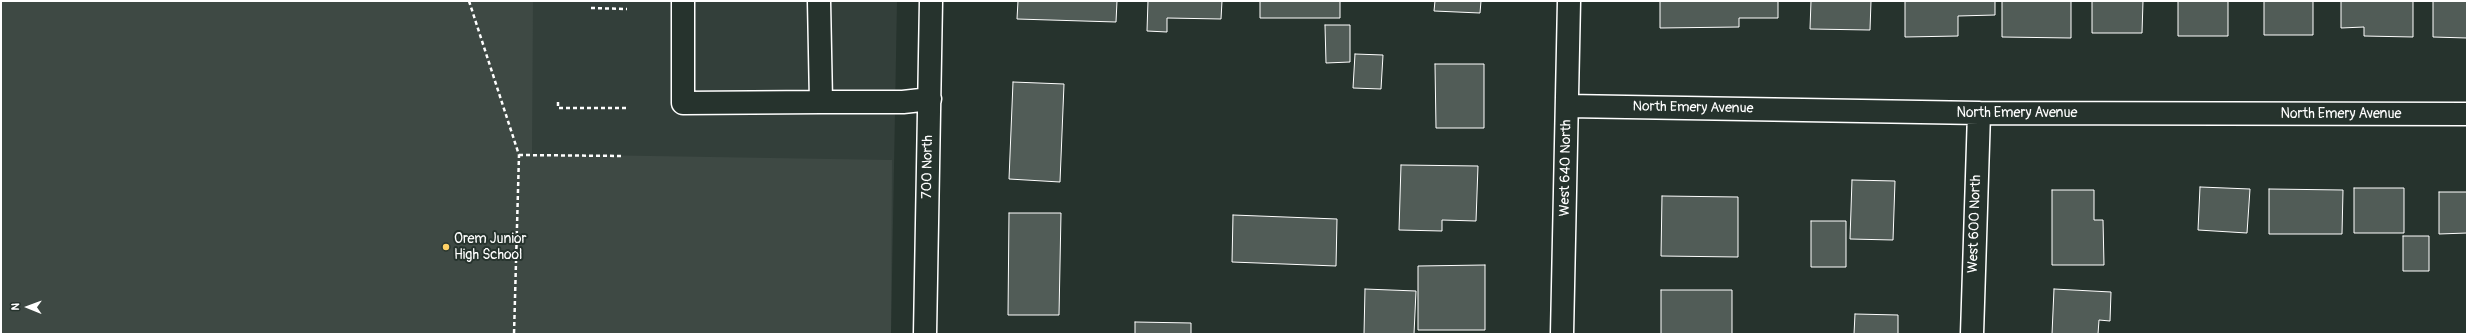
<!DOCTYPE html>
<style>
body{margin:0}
#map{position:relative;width:2468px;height:335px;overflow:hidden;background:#26332d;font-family:Pangolin,sans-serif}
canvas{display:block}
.frame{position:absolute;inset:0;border:2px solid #fff;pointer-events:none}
.north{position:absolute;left:8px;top:287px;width:40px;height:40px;-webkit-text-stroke:3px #26332d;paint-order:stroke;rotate:271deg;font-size:11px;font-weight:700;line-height:16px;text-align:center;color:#fff}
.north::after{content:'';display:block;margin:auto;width:14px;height:18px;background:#fff;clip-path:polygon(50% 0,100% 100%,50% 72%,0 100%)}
</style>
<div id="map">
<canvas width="2468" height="335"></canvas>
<div class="frame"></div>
<div class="north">N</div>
</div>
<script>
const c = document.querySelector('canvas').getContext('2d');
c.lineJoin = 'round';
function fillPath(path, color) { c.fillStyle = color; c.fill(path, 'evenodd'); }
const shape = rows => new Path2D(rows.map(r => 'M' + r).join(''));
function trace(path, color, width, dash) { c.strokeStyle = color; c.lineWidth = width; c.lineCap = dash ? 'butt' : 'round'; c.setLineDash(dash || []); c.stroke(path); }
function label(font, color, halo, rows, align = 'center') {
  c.font = font + ' Pangolin,sans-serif'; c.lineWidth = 4; c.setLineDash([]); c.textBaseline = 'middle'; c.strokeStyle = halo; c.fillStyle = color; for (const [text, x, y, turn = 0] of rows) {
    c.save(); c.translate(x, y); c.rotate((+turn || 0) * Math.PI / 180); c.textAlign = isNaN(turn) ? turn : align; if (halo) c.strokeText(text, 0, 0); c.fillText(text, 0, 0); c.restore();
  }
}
fillPath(shape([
 [1,1,897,1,891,334,1,334]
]), '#333f3a');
fillPath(shape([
 [1,1,533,1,532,154,892,160,891,334,1,334]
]), '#3e4944');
const building = shape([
 [1018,1,1117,1,1116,22,1017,19,1018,1],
 [1148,1,1222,1,1221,19,1167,18,1167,32,1147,31,1148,1],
 [1260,1,1340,1,1340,18,1260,18,1260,1],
 [1435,1,1481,1,1480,13,1434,11,1435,1],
 [1660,1,1778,1,1778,18,1739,18,1739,27,1660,28,1660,1],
 [1811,1,1871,1,1870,30,1810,29,1811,1],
 [1905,1,1995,1,1995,15,1958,16,1958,36,1905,37,1905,1],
 [2002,1,2071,1,2071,38,2002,37,2002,1],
 [2092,1,2143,1,2142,33,2092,33,2092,1],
 [2178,1,2228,1,2228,36,2178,36,2178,1],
 [2264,1,2313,1,2313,35,2264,35,2264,1],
 [2341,1,2413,1,2413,37,2364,36,2364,27,2341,28,2341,1],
 [2433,1,2467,1,2467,38,2433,37,2433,1],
 [1325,25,1350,25,1350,62,1326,63,1325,25],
 [1355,54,1383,55,1381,89,1353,88,1355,54],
 [1435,64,1484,64,1484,128,1436,128,1435,64],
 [1013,82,1064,84,1060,182,1009,179,1013,82],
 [1401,165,1478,166,1476,221,1442,220,1442,231,1399,230,1401,165],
 [1852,180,1895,181,1893,240,1850,239,1852,180],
 [2200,187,2250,189,2247,233,2198,230,2200,187],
 [2354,188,2404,188,2404,233,2354,233,2354,188],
 [2269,189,2343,190,2342,234,2269,234,2269,189],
 [2052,190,2094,190,2094,220,2103,220,2104,265,2052,265,2052,190],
 [2439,192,2467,192,2467,233,2439,234,2439,192],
 [1662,196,1738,197,1738,257,1661,256,1662,196],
 [1009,213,1061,213,1059,315,1008,315,1009,213],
 [1233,215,1337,219,1336,266,1232,262,1233,215],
 [1811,221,1846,221,1846,267,1811,267,1811,221],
 [2403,236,2429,236,2429,271,2403,271,2403,236],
 [1485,265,1485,330,1418,330,1418,266,1485,265],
 [1365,289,1416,291,1414,334,1364,334,1365,289],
 [2054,289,2111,292,2110,321,2099,320,2098,334,2052,334,2054,289],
 [1661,290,1732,290,1732,334,1661,334,1661,290],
 [1855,314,1898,315,1898,334,1854,334,1855,314],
 [1135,322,1191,323,1191,334,1135,334,1135,322]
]);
fillPath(building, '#515c57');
trace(building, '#fff', 1);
const minor = shape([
 [683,1,683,103,821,102],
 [819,1,821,102,903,102,930,99],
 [1568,106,1979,113,2467,114],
 [925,334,931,1],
 [1562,334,1569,1],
 [1972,334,1979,113]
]);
trace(minor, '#fff', 25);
trace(shape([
 [469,1,519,155,514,334],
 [591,8,627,9],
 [558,102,558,108,627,108],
 [519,155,624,156]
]), '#fff', 2.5, [4, 3]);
trace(minor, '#26332d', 22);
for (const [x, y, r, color] of [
 [446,247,4,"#ffd166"]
]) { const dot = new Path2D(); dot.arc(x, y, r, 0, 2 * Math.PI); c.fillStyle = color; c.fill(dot); trace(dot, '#26332d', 1.5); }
label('14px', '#fff', '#26332d', [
 ["North Emery Avenue",1693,108,1],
 ["North Emery Avenue",2017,113],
 ["North Emery Avenue",2341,114],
 ["700 North",928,167,-89],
 ["West 640 North",1566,168,-89],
 ["West 600 North",1975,224,-88]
]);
label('14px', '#fff', '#26332d', [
 ["Orem Junior",454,239],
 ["High School",454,255]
], 'left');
</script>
